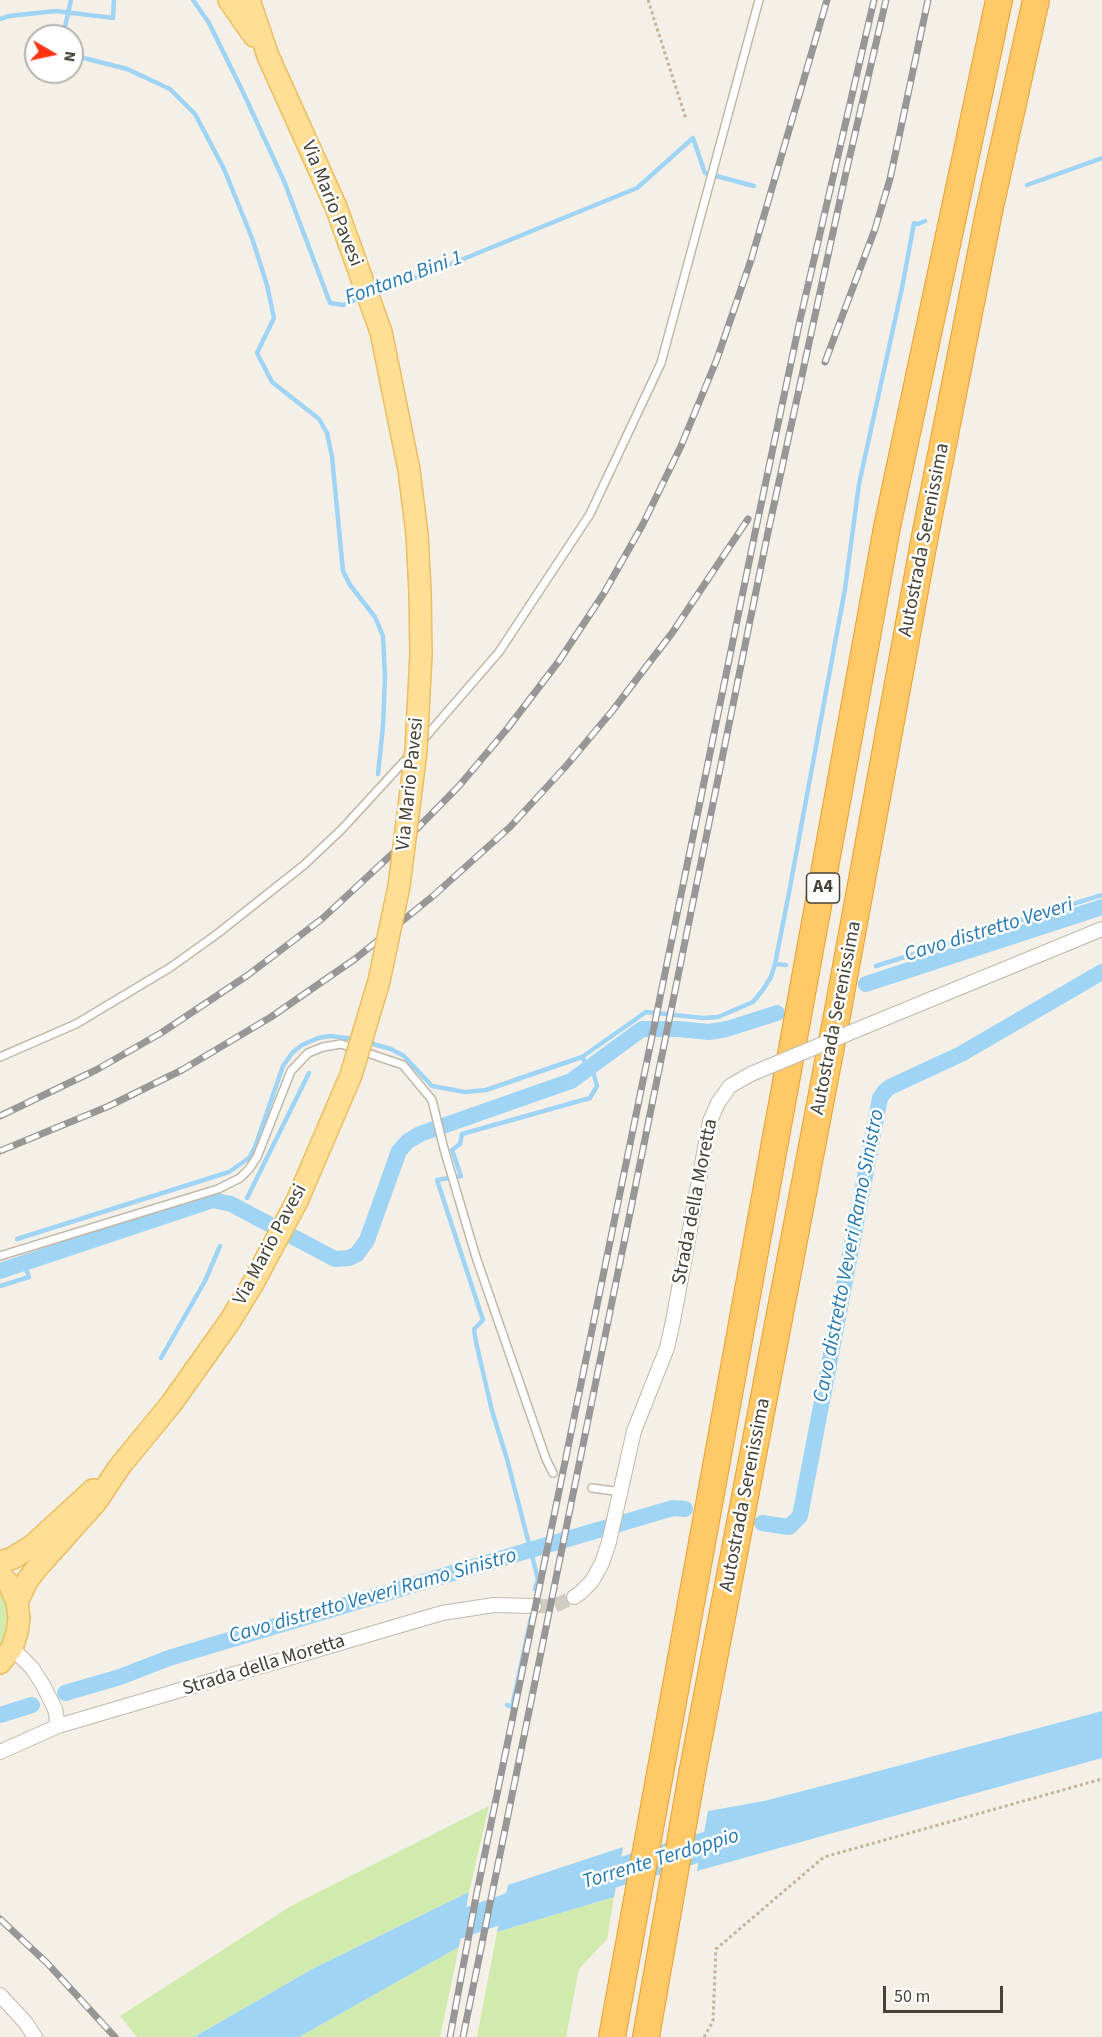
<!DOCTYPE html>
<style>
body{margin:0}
#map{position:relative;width:1102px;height:2037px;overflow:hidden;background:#f5f0e7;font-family:"Source Sans 3",sans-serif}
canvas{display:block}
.north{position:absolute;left:24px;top:24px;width:60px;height:60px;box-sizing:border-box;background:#fff;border:2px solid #b6b3af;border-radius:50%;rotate:99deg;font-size:16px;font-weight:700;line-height:24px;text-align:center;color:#484136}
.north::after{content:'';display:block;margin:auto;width:21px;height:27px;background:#ff3214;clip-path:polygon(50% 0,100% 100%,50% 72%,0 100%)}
.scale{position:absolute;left:883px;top:1986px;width:120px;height:27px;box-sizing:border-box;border:3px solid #484136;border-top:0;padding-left:8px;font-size:18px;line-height:21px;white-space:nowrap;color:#484136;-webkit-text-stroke:4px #fff;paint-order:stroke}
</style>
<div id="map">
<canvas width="1102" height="2037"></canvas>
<div class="north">N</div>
<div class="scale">50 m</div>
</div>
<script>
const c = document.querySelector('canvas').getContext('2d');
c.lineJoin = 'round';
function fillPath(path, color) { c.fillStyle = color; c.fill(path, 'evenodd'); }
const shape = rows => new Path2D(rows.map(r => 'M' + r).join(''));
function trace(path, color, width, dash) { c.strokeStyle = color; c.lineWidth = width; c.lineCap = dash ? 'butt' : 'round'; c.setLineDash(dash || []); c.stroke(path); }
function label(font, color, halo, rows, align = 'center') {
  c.font = font + ' "Source Sans 3",sans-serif'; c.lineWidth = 5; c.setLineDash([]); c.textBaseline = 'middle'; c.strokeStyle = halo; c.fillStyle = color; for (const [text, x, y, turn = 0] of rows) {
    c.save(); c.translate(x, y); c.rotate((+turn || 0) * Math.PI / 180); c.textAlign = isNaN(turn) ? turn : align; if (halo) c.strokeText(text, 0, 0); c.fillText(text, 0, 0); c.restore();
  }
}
fillPath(shape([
 [0,1590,7,1603,9,1618,7,1633,0,1647],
 [489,1806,469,1892,314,1968,194,2037,137,2037,120,2016,291,1906],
 [614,1897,607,1939,579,1969,566,2037,477,2037,497,1932],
 [459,1947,440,2037,299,2037]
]), '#d1ebae');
fillPath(shape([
 [1102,1711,1102,1758,697,1871,708,1811,764,1801,845,1780],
 [623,1847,614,1897,497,1932,508,1885],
 [469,1892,459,1947,299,2037,194,2037,314,1968]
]), '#a0d4f5');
trace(shape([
 [193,0,209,23,242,90,284,181,330,303,343,305,361,298],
 [0,19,9,16,56,11,113,18,114,0],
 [63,36,71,0],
 [72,55,127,69,170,89,195,114,224,169,252,238,267,285,274,318,257,353,272,382,319,419,327,433,332,457,343,571,350,585,375,617,383,636,385,677,383,726,378,774],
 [1027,185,1102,158],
 [372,294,451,264,637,188,693,138,705,173,754,186],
 [775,964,786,965],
 [876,966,1102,895],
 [366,1042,391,1049,404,1056,432,1086,465,1092,486,1090,582,1057,646,1012,703,1018,718,1017,753,1002,762,991,771,977,775,964,788,898,845,589,859,484,902,288,914,223,918,224,925,221],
 [247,1198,309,1073],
 [17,1239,229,1172,249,1158,255,1147,283,1066,293,1052,302,1045,318,1038,330,1036,355,1039],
 [0,1286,29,1277,26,1269],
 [161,1358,205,1281,220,1246],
 [535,1589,538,1579,507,1459,492,1411,476,1342,474,1329,483,1320,437,1180,461,1176,452,1150,460,1144,462,1134,590,1098,597,1086,594,1075,582,1057],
 [507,1705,512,1707,531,1618]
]), '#a0d4f5', 4.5);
trace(shape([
 [866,984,1102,907],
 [0,1271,213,1200,231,1204,335,1259,349,1258,357,1254,367,1240,399,1151,408,1141,420,1134,571,1081,642,1029,679,1029,709,1032,727,1029,777,1013],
 [762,1523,789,1527,800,1516,880,1098,885,1091,890,1087,961,1054,1102,972],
 [65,1693,120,1677,169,1658,530,1550,673,1508,685,1509],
 [0,1715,32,1705]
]), '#a0d4f5', 16);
trace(shape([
 [582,1883,739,1836],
 [426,1936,538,1897]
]), '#a0d4f5', 28);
trace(shape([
 [534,1606,554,1606,574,1597]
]), '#d2cdc4', 14, [14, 7]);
const lane = shape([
 [422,741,499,652,590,514,661,363,759,0],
 [0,1057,76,1024,171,967,217,934,304,865,342,829,409,756],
 [0,1256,218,1189,240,1178,249,1169,257,1157,291,1071,308,1053,323,1047,341,1044,403,1065,432,1100,444,1149,476,1257,546,1459,553,1473],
 [592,1488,621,1492]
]);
const street = shape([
 [866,1026,1102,929],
 [574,1597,580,1593,592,1581,602,1563,609,1542,634,1431,667,1348,673,1321,710,1121,718,1103,730,1086,751,1074],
 [12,1648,32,1668,43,1685,55,1709,58,1726],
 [0,1752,58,1726,442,1613,494,1605,534,1606],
 [0,1995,25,2022,35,2037]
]);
const primary = shape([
 [229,0,254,36],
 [249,0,268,56,336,207,381,332,409,470,417,534,420,592],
 [0,1562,13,1558,32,1546,93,1490],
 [0,1575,9,1584,17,1602,19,1618,17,1633,12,1648,0,1663],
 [17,1602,27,1581,36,1569,96,1502,120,1466,171,1404,230,1321,252,1285,297,1201,351,1075]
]);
const highway = shape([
 [612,2037,887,527,999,0],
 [646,2037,692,1774,838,1010,925,536,989,212,1036,0]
]);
trace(lane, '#c1b8a9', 10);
trace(street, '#c1b8a9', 16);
trace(primary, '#ebbe5f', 24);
trace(highway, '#e79f2f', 28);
trace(shape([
 [648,0,686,119],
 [704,2037,713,2021,716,1949,824,1857,1102,1779]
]), '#c3b499', 3, [3, 3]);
trace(lane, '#fff', 7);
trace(street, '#fff', 14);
trace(primary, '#ffdf96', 21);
trace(highway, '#ffc968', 26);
const rail = shape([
 [825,362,875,229,890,179,928,0],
 [0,1116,96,1070,161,1033,248,975,323,918,393,853,459,786,507,729,559,661,604,593,643,524,681,446,717,359,751,260,827,0],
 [0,1151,109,1106,182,1070,271,1017,355,959,433,896,510,827,567,765,613,710,672,633,748,519],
 [0,1919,47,1963,115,2037],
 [450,2037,476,1897,755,533,800,320,874,0],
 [463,2037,767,537,845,177,886,0]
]);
trace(rail, '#979797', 7);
trace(rail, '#fff', 4.5, [14]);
const streetBridge = shape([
 [751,1074,866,1026]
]);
const primaryBridge = shape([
 [351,1075,379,981,399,886,416,751,421,654,420,592]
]);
trace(streetBridge, '#c1b8a9', 16, []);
trace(primaryBridge, '#ebbe5f', 24, []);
trace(streetBridge, '#fff', 14);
trace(primaryBridge, '#ffdf96', 21);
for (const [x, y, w] of [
 [823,888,33]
]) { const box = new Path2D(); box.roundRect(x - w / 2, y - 15, w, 30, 4.5); c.fillStyle = '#fff'; c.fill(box); trace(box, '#484136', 1.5); }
label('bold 18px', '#484136', null, [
 ["A4",823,888]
]);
label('20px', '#484136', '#fff', [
 ["Via Mario Pavesi",331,204,68],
 ["Autostrada Serenissima",925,540,-79],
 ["Via Mario Pavesi",411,784,-84],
 ["Autostrada Serenissima",837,1018,-79],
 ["Strada della Moretta",696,1202,-79],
 ["Via Mario Pavesi",271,1245,-62],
 ["Autostrada Serenissima",746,1495,-79],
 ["Strada della Moretta",264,1666,-17]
]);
label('italic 21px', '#277ab2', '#fff', [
 ["Fontana Bini 1",404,279,-20],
 ["Cavo distretto Veveri",989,931,-17],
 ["Cavo distretto Veveri Ramo Sinistro",850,1256,-79],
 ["Cavo distretto Veveri Ramo Sinistro",373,1597,-16],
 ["Torrente Terdoppio",661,1860,-17]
]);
</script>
